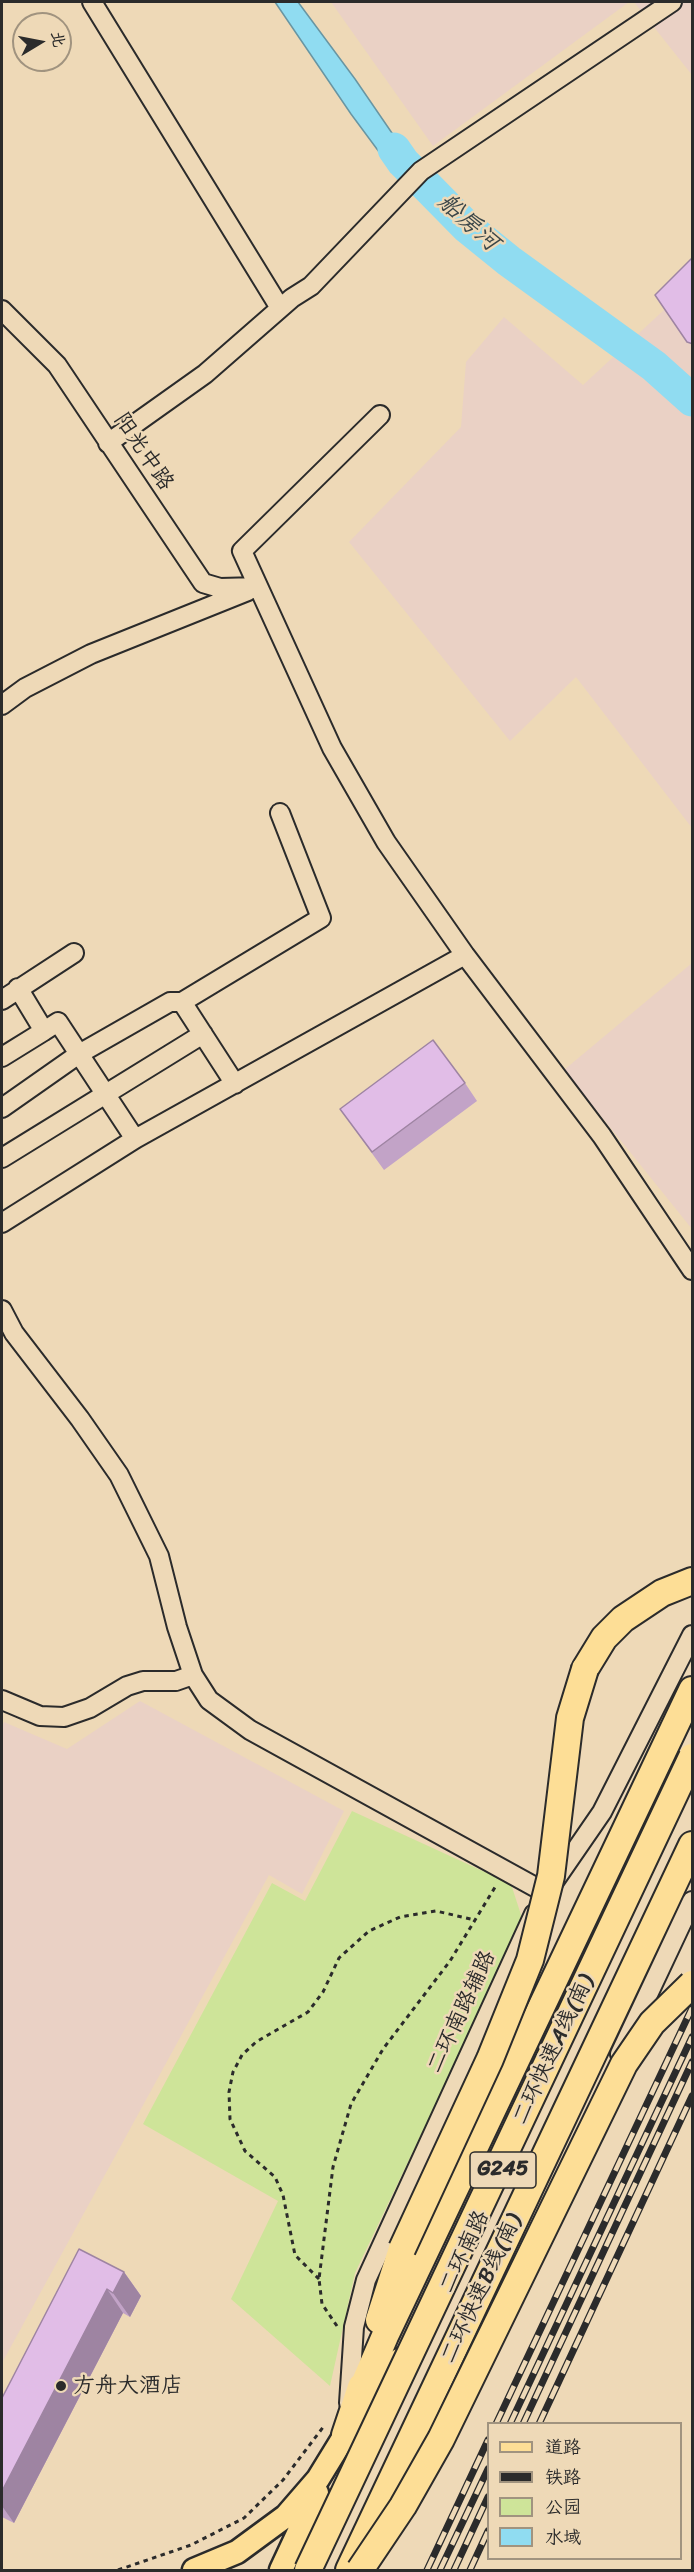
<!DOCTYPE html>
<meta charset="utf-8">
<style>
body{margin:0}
#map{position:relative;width:694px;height:2572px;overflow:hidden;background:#eed9b7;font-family:Sriracha,"LXGW WenKai TC",sans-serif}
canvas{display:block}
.frame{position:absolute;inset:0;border:3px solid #2b2b2b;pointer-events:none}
.legend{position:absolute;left:487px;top:2422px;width:195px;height:138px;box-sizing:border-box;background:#eed9b7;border:2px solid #a0937f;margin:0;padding:8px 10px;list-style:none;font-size:18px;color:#2b2b2b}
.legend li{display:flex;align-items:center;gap:12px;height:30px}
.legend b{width:30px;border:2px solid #a0937f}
.north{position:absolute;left:12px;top:12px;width:60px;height:60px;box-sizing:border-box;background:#eed9b7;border:2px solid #a0937f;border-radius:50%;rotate:80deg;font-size:16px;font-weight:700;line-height:24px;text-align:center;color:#2b2b2b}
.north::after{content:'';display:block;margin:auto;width:21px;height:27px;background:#2b2b2b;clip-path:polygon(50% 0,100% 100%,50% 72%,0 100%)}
</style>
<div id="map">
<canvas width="694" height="2572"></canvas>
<div class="frame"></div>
<ul class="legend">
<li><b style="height:8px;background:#fdde96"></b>道路</li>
<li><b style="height:8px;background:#2b2b2b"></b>铁路</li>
<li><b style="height:16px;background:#cee499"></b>公园</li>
<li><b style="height:16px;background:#90dcf1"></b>水域</li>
</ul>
<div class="north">北</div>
</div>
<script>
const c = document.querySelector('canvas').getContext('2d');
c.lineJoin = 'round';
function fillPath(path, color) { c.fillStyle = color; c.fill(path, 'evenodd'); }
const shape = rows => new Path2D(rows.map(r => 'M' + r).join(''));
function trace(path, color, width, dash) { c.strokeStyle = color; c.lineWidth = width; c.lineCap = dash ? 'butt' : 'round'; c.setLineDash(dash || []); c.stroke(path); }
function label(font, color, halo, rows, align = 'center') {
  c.font = font + ' Sriracha,"LXGW WenKai TC",sans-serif'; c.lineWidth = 5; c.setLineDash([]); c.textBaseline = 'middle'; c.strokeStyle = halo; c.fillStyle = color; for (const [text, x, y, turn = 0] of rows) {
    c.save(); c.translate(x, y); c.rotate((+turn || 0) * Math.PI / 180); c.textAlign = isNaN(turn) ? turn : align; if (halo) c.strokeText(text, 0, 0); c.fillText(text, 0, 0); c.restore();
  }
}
fillPath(shape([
 [331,2,629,2,433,146],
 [634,2,692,2,692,75],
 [692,284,692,828,576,677,510,741,349,542,461,427,466,362,504,317,583,385],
 [692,963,692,1229,564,1070],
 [140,1701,344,1811,302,1894,269,1875,2,2363,2,1727,4,1722,67,1749]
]), '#ead1c5');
fillPath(shape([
 [352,1811,511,1884,523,1921,355,2273,330,2386,231,2299,278,2201,143,2124,272,1883,305,1901]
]), '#cee499');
const water = shape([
 [275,2,298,2,355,79,420,174,408,191,351,114,275,2]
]);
fillPath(water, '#90dcf1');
trace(water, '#6895a2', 1.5);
trace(shape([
 [394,149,403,162,467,227,509,261,654,366,692,400]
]), '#90dcf1', 33);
const minor = shape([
 [92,2,280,308],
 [2,310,57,365,203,583,220,588,258,587],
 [380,415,242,551,332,748,386,842,465,955,602,1136,692,1270],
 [108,443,205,374,292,298,311,286,421,171,672,2],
 [2,705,25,688,91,654,248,591],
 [18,988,44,1031,58,1022,135,1139],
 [2,1000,74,953],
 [182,1002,235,1084],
 [2,1057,44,1031],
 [2,1108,79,1054,170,1002,182,1002,321,918,280,813],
 [2,1158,203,1034],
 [2,1223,135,1139,465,955],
 [2,1310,14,1333,80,1419,119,1475,159,1556,177,1627,193,1675,209,1700,250,1730,546,1893],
 [2,1700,40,1716,64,1717,90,1708,127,1686,143,1681,176,1681,193,1675],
 [551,1886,602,1812,692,1635],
 [620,2054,692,1901],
 [349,2403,354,2327,366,2280,534,1914]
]);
const major = shape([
 [194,2570,237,2552,286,2516,318,2479,345,2435,399,2360],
 [281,2570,317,2493]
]);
const highway = shape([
 [585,1669,604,1638,623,1619,662,1593,692,1581],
 [379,2320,402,2249],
 [356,2403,385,2336,692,1690],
 [345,2435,361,2387],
 [349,2570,692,1845]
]);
trace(minor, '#2b2b2b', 22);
trace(major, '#2b2b2b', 27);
trace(highway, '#2b2b2b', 30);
trace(shape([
 [319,2279,295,2255,283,2195,275,2177,245,2151,230,2119,229,2092,233,2072,242,2055,256,2042,308,2012,323,1992,339,1958,369,1931,400,1917,436,1911,475,1920],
 [337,2326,322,2304,319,2279,333,2167,351,2104,383,2049,450,1961,497,1884],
 [118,2570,191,2545,244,2518,283,2480,324,2426]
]), '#2b2b2b', 3, [4.5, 4.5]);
trace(minor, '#eed9b7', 18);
trace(major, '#fdde96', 22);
trace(highway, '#fdde96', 26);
const rail = shape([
 [496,2424,692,2008],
 [510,2424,692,2037],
 [523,2424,692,2062],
 [539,2424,692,2096],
 [427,2570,488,2440],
 [440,2570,488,2469],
 [454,2570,488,2497],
 [470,2570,488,2531]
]);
trace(rail, '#2b2b2b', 7);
trace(rail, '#eed9b7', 4.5, [14]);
const highwayBridge = shape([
 [402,2249,490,2059,530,1960,551,1876,570,1718,585,1669],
 [308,2570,692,1757],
 [360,2570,403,2506,441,2439,624,2064,652,2023,692,1984]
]);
trace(highwayBridge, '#2b2b2b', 30, []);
trace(highwayBridge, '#fdde96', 26);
fillPath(shape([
 [465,1083,477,1101,384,1170,340,1109],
 [124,2272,141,2296,130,2317,123,2313,14,2523,2,2517,2,2398]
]), '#c2a3c7');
fillPath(shape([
 [124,2272,141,2296,130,2317,113,2293],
 [107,2289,123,2313,14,2523,2,2506,2,2491]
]), '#9e84a2');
const building = shape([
 [693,257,693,344,687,342,655,295,693,257],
 [433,1040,465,1083,372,1152,340,1109,433,1040],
 [79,2249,124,2272,113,2293,107,2289,2,2491,2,2398,79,2249]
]);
fillPath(building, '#e1bde7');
trace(building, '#9e84a2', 1.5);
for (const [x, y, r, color] of [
 [61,2386,6,"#2b2b2b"]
]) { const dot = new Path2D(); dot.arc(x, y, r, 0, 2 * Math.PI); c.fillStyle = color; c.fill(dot); trace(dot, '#eed9b7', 2); }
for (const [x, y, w] of [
 [503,2170,66]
]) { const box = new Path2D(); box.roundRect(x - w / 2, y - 18, w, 36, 4.5); c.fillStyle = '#eed9b7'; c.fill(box); trace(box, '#2b2b2b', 1.5); }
label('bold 21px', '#2b2b2b', null, [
 ["G245",503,2170]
]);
label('22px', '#2b2b2b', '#eed9b7', [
 ["阳光中路",143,452,56],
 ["二环南路辅路",462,2012,-65],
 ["二环快速A线(南)",554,2050,-65],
 ["二环南路",465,2252,-65],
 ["二环快速B线(南)",482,2289,-65]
]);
label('22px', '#2b2b2b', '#eed9b7', [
 ["方舟大酒店",73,2386]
], 'left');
label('italic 24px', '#3a4649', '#eed9b7', [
 ["船房河",468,223,42]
]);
</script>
